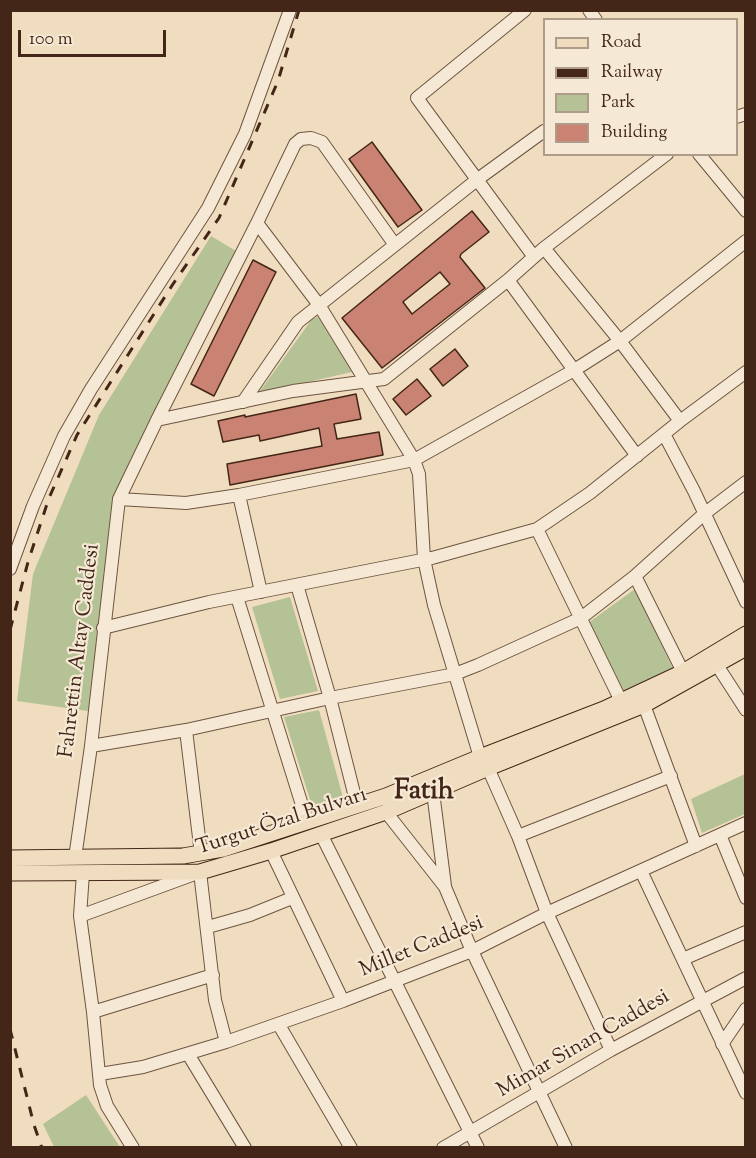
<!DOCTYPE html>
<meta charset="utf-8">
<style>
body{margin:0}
#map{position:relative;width:756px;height:1158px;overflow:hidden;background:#f0ddbf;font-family:"Sorts Mill Goudy",serif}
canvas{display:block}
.frame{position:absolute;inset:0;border:12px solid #432617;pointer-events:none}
.legend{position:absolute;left:543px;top:18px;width:195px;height:138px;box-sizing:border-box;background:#f5e9d5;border:2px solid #ae9b89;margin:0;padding:8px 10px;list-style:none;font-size:18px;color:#432617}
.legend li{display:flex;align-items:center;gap:12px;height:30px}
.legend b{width:30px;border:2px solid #ae9b89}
.scale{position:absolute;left:18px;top:30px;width:148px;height:27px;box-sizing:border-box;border:3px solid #432617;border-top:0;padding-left:8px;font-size:18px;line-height:21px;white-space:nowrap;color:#432617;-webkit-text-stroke:4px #f5e9d5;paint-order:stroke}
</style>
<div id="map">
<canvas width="756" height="1158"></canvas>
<div class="frame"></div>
<ul class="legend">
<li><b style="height:8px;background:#f0ddbf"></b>Road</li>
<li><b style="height:8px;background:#432617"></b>Railway</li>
<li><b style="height:16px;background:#b5c295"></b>Park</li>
<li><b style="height:16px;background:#ca8272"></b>Building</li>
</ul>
<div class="scale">100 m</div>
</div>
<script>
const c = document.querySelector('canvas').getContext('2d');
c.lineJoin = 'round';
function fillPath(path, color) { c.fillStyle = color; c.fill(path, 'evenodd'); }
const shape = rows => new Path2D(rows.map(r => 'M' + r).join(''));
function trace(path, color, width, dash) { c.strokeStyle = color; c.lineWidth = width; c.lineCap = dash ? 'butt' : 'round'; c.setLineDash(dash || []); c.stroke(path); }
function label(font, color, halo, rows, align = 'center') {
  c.font = font + ' "Sorts Mill Goudy",serif'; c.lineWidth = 4.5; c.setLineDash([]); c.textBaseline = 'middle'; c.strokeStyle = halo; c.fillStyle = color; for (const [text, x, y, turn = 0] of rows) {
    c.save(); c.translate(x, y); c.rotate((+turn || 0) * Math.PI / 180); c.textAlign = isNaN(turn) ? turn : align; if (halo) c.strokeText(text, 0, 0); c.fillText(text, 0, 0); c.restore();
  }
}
fillPath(shape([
 [211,236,241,254,119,499,95,712,17,701,33,574,99,415],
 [318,317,352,372,264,392,260,391,312,319],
 [635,589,673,669,622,691,588,623],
 [290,597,318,691,280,699,252,607],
 [319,710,344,801,313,809,284,717],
 [745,774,745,814,702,833,691,799],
 [86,1095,120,1147,54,1147,43,1124]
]), '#b5c295');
const building = shape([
 [372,142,422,210,398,227,349,159,372,142],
 [472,211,489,232,461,254,460,257,485,288,382,368,342,318,472,211],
 [440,272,450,284,412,314,403,302,404,301,440,272],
 [253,260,276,272,214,396,191,384,253,260],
 [455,349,468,366,443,386,430,369,455,349],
 [417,379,431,396,406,415,393,399,417,379],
 [356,394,361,419,334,424,337,439,379,432,383,455,230,485,227,464,322,446,319,428,260,441,259,435,223,442,218,421,245,415,245,417,356,394]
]);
fillPath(building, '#ca8272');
trace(building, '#432617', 1.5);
const minor = shape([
 [525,10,417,98,534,257],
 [589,10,596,20],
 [736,117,746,114],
 [699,154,746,211],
 [257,223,295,144,301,139,311,138,322,142,395,245],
 [544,248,620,341,680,421],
 [508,280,637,456],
 [243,402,298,322,478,179,544,131],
 [157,420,257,223,319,305,414,460,419,474,424,559,434,605,480,757],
 [664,434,694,491,746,602],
 [239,495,261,592],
 [119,499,186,503,239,495,414,460,576,369,620,341,746,241],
 [537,529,621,701],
 [10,569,33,506,64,436,91,389,208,208,245,134,290,10],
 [635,576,683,672],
 [297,585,330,698,357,805],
 [237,597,307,821],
 [103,628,209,602,432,558,537,529,590,493,680,421,746,372],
 [713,659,746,710],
 [644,705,696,846],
 [186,730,201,854],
 [91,746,186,730,330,698,455,674,478,665,581,618,635,576,704,514,746,482],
 [488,768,518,836,547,913,611,1050],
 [433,792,445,886],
 [386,812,445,887,472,951,566,1148],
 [321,834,478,1148],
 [720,835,746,898],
 [518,836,671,776],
 [271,851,343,1001],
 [75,858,91,746,119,499,157,420,293,391,384,379,508,280,544,248,667,154],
 [641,871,746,1093],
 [83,873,80,916,93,1012,100,1085,107,1106,133,1148],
 [80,916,200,872,215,1000,226,1042],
 [208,927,250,915,292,898],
 [683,959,746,932],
 [93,1012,213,975],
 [279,1025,351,1148],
 [722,1044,746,1009],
 [188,1054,245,1148],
 [100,1074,143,1067,226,1042,343,1001,472,951,547,913,746,823],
 [443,1148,611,1050,746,978]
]);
const major = shape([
 [10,858,183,856,223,849,386,796,480,757,604,709,683,672,746,634],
 [10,873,200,872,271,851,386,812,488,768,644,705,746,648]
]);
trace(minor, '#6e5441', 14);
trace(major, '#432617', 17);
trace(minor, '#f5e9d5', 12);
trace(major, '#f0ddbf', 15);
trace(shape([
 [10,630,28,562,49,498,77,435,173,284,219,218,278,81,299,10],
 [10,1029,34,1125,42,1148]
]), '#432617', 3, [10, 10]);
label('21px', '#432617', '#f5e9d5', [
 ["Fahrettin Altay Caddesi",81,651,-83],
 ["Turgut Özal Bulvarı",282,823,-18],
 ["Millet Caddesi",422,948,-22],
 ["Mimar Sinan Caddesi",584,1045,-30]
]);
label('bold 27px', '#432617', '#f5e9d5', [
 ["Fatih",424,793]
]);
</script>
